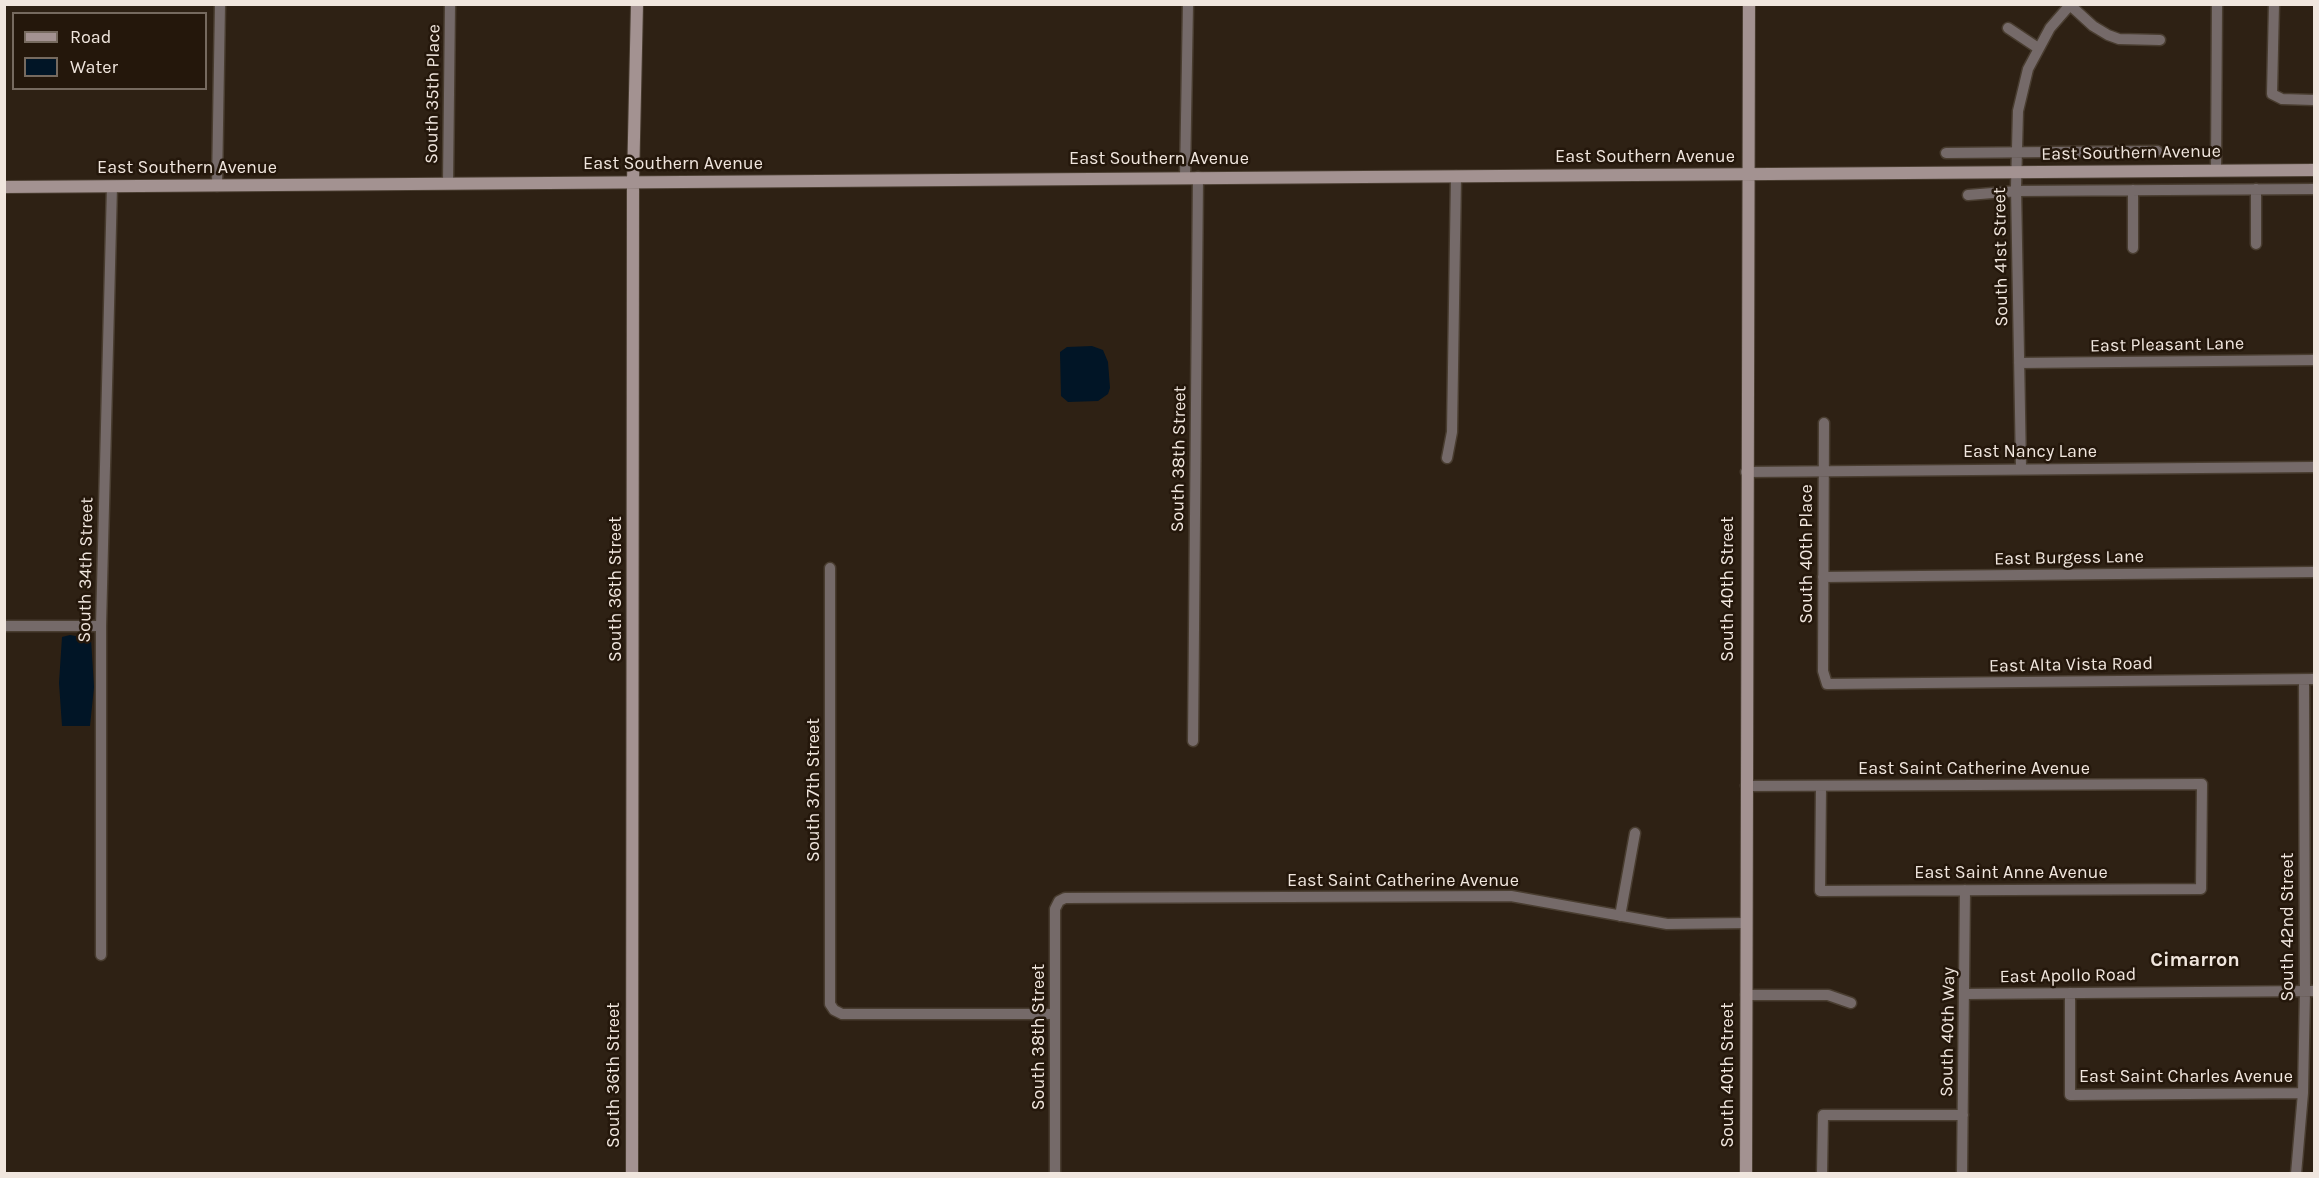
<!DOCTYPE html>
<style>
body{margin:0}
#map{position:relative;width:2319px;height:1178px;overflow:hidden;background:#2e2114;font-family:Karla,sans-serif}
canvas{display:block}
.frame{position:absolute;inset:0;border:6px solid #f0e6de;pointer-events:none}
.legend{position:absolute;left:12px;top:12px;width:195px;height:78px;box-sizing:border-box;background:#24170b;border:2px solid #766a5f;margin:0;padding:8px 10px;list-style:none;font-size:18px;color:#f0e6de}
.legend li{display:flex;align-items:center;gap:12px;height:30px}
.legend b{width:30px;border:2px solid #766a5f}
</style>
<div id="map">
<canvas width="2319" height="1178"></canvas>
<div class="frame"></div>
<ul class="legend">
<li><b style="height:8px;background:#a39291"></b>Road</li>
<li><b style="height:16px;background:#011526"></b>Water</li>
</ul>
</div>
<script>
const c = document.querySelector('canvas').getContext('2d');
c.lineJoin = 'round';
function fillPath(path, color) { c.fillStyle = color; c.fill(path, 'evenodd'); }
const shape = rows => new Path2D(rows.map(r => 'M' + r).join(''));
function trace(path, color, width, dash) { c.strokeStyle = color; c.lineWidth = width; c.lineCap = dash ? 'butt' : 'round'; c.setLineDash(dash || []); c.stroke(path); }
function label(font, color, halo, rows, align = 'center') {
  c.font = font + ' Karla,sans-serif'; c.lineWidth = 5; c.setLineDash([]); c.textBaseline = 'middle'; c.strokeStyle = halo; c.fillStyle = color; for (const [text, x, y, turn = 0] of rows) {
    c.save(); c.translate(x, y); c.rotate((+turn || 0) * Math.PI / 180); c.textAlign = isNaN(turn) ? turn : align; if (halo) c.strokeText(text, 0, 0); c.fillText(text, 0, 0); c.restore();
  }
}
fillPath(shape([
 [1092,346,1103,350,1108,362,1110,388,1108,394,1098,401,1068,402,1061,396,1060,352,1067,347],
 [70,635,91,639,94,687,90,726,62,726,59,683,62,637]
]), '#011526');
const street = shape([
 [2274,4,2272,94,2282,99,2314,100],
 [2008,28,2038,48],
 [1946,153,2157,151],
 [2216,170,2217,4],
 [1185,177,1188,4],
 [448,183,450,4],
 [217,186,220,4],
 [2256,189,2256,244],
 [1968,195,2017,191,2314,189],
 [2133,248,2133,190],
 [2019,363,2314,360],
 [1824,423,1823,671,1827,684,2314,679],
 [1447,458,1452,432,1456,176],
 [2021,468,2016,187,2018,111,2028,69,2050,28,2070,5,2093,26,2108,35,2119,39,2160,40],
 [1746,472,2314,467],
 [830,568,830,1004,834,1010,842,1014,1054,1014],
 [1823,577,2314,572],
 [4,626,101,626],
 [1193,741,1198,177],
 [1746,786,2202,784,2201,889,1820,891,1821,786],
 [1620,916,1635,833],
 [101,955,101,626,112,186],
 [2070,993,2070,1095,2303,1093],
 [1965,994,2314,991],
 [1746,995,1828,995,1851,1003],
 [1055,1174,1055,909,1059,901,1065,898,1511,896,1667,924,1746,923],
 [1822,1174,1823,1115,1963,1115],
 [1962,1174,1965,890],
 [2296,1174,2303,1093,2305,991,2304,680]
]);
const secondary = shape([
 [4,187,2314,170],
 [632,1174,633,182,637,4],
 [1746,1174,1749,4]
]);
trace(street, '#493d30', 13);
trace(secondary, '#493d30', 14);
trace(street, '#756a69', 10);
trace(secondary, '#a39291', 12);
label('18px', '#f0e6de', '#24170b', [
 ["South 35th Place",433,94,-89],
 ["East Southern Avenue",2131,153,-1],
 ["East Southern Avenue",1645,157],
 ["East Southern Avenue",1159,159],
 ["East Southern Avenue",673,164],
 ["East Southern Avenue",187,168],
 ["South 41st Street",2001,257,-91],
 ["East Pleasant Lane",2167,345,-1],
 ["East Nancy Lane",2030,452],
 ["South 38th Street",1179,459,-89],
 ["South 40th Place",1807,554,-90],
 ["East Burgess Lane",2069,558,-1],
 ["South 34th Street",86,570,-89],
 ["South 36th Street",616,589,-90],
 ["South 40th Street",1728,589,-90],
 ["East Alta Vista Road",2071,665,-1],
 ["East Saint Catherine Avenue",1974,769],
 ["South 37th Street",814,790,-90],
 ["East Saint Anne Avenue",2011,873],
 ["East Saint Catherine Avenue",1403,881],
 ["South 42nd Street",2288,927,-90],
 ["East Apollo Road",2068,976,-1],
 ["South 40th Way",1948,1032,-89],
 ["South 38th Street",1039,1037,-90],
 ["South 36th Street",614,1075,-90],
 ["South 40th Street",1728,1075,-90],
 ["East Saint Charles Avenue",2186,1077]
]);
label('bold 20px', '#f0e6de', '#24170b', [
 ["Cimarron",2195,960]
]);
</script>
